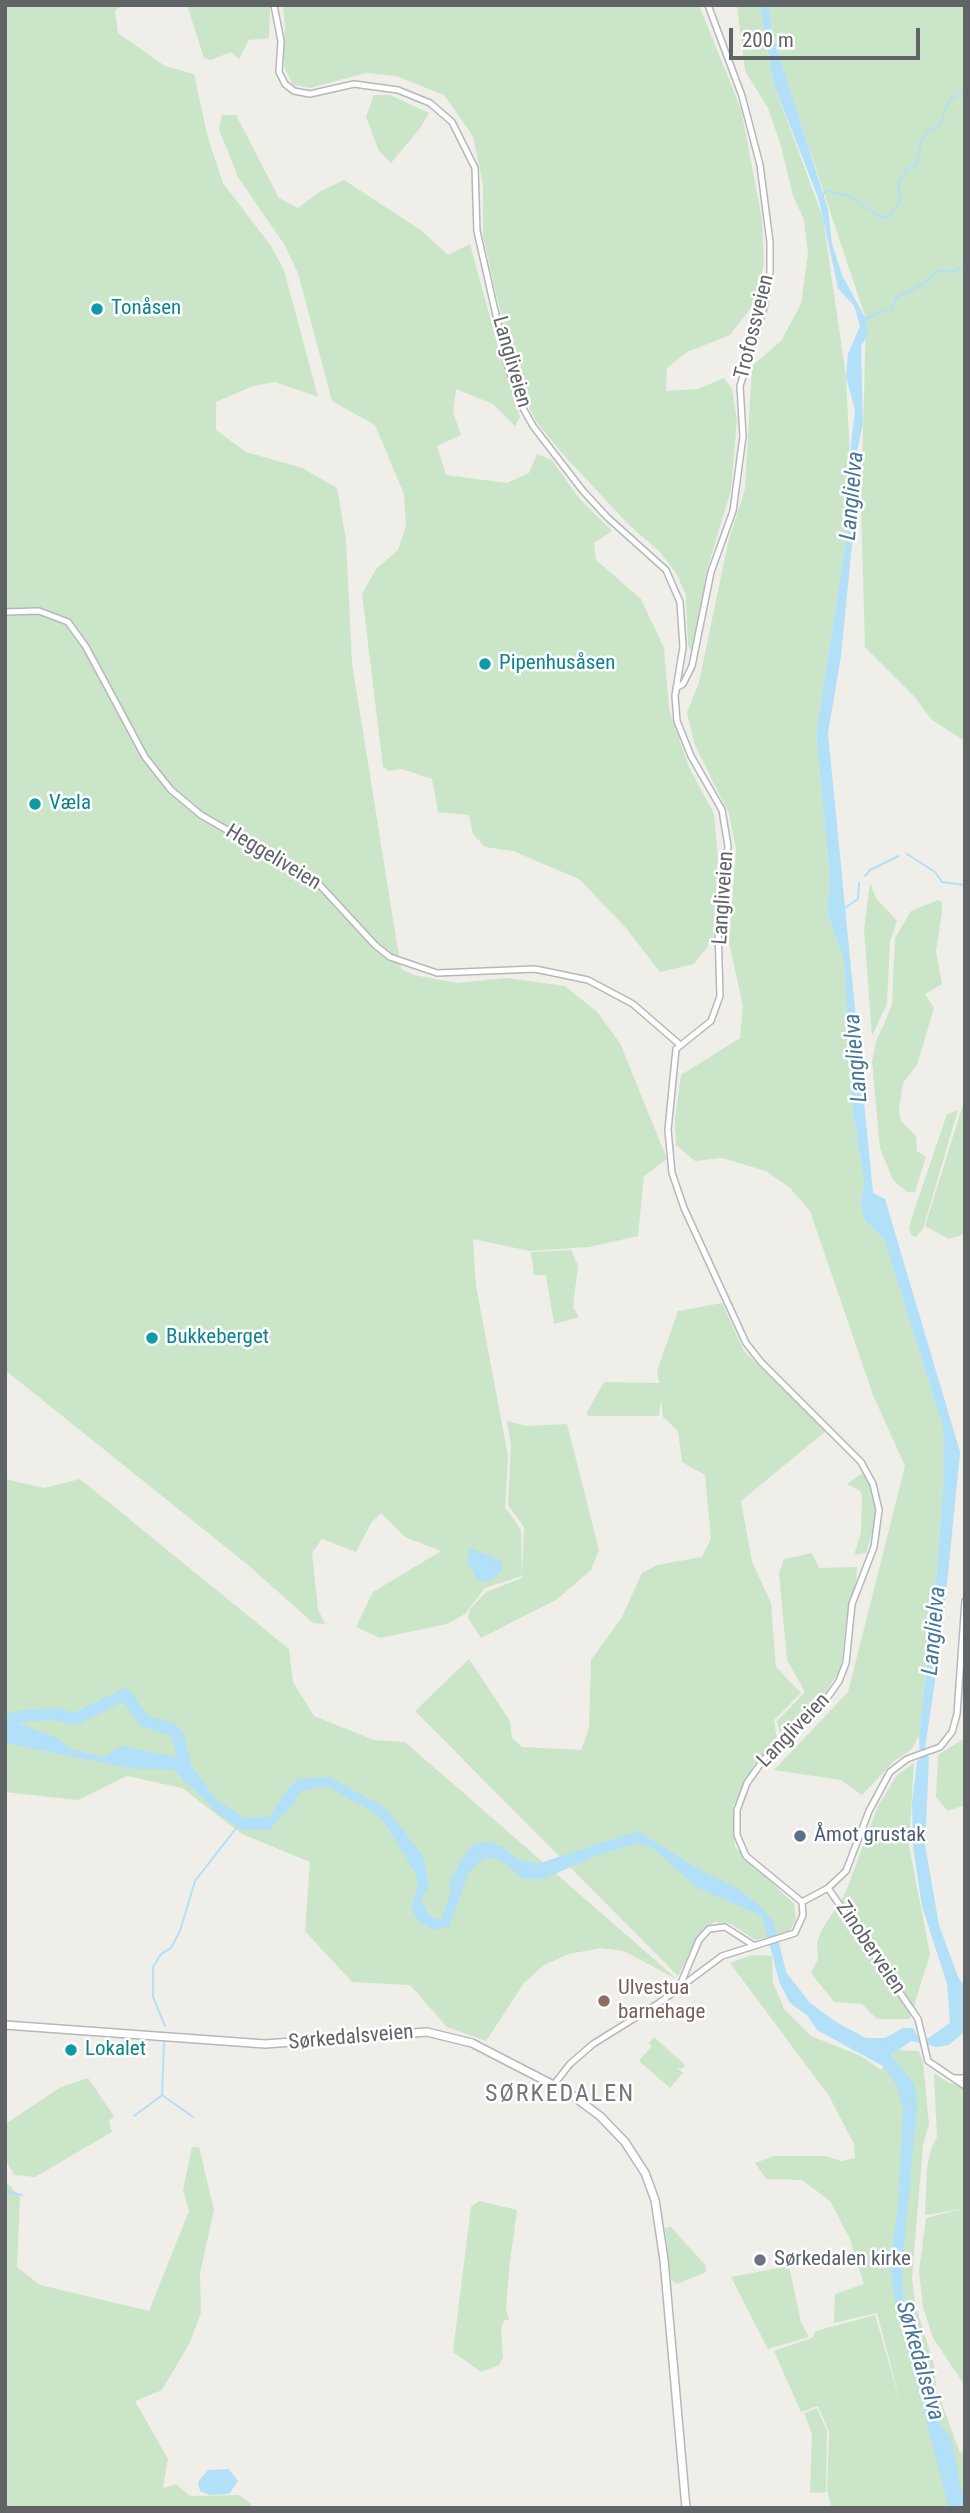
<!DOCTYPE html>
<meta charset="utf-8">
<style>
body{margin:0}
#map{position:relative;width:970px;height:2513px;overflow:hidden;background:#f0eee8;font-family:"Roboto Condensed",sans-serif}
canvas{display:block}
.frame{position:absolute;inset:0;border:7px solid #606467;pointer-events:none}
.scale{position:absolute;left:729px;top:28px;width:191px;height:32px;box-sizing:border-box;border:4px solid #606467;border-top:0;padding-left:9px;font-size:21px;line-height:24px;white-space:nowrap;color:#606467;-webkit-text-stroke:5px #fff;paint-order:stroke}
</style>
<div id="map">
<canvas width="970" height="2513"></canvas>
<div class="frame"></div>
<div class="scale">200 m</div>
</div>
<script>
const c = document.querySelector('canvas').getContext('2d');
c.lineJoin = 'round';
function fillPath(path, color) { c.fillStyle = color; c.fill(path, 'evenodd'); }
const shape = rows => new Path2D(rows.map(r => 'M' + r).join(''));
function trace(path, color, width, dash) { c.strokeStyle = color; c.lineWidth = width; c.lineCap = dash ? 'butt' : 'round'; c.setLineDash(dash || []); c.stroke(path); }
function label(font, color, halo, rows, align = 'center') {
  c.font = font + ' "Roboto Condensed",sans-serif'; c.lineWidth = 5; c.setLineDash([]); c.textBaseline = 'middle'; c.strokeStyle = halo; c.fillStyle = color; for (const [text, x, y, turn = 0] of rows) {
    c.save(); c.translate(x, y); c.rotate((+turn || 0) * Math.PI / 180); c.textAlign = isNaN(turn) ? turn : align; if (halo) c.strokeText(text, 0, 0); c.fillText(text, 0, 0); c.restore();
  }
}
fillPath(shape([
 [5,5,122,5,115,11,118,33,165,66,194,74,208,138,223,183,271,246,284,270,318,397,275,382,253,386,216,402,216,430,246,452,302,468,337,488,346,540,352,663,401,969,414,975,457,983,507,978,565,986,597,1012,620,1043,667,1159,644,1176,638,1236,589,1247,530,1251,473,1239,476,1286,508,1456,505,1507,521,1530,522,1576,485,1588,465,1614,447,1624,380,1638,356,1627,373,1592,441,1551,405,1537,381,1513,371,1523,356,1552,322,1539,312,1553,318,1609,325,1624,313,1623,248,1565,5,1370],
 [187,5,270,5,269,38,249,40,239,59,231,52,211,60,204,58],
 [283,5,699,5,741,109,762,220,764,263,756,301,730,335,687,352,667,368,666,391,698,389,724,378,732,389,737,420,731,490,707,570,693,653,688,646,686,595,677,575,661,553,627,523,560,451,536,421,516,381,483,236,483,185,473,136,444,95,396,76,366,73,310,88,293,85,285,69,283,50,285,28],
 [737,5,760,5,773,82,823,218,846,377,852,501,816,734,830,877,827,912,844,960,851,1099,864,1183,861,1207,865,1221,884,1239,943,1427,944,1469,938,1560,919,1736,911,1750,894,1761,862,1795,841,1780,774,1770,848,1692,905,1466,873,1395,810,1211,790,1188,766,1171,722,1158,695,1161,676,1145,675,1119,681,1075,740,1038,743,1007,729,942,736,849,729,814,695,745,687,713,699,682,728,543,745,489,752,366,781,341,801,304,808,253,804,220,793,196,781,146,768,108,745,71],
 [769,5,965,5,965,741,932,720,913,695,865,647,861,508,866,319,785,76,772,33],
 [374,95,390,95,429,113,421,127,391,163,379,151,366,117],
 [222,115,236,115,279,198,298,208,319,192,344,180,422,231,448,255,470,244,503,365,520,417,515,426,493,404,456,389,453,412,461,435,437,446,446,475,507,483,529,473,537,454,552,460,578,497,612,531,594,543,596,560,641,599,664,648,669,709,689,767,714,814,718,857,713,940,694,964,660,972,626,928,579,879,513,851,485,847,473,834,469,815,438,812,432,779,402,769,389,771,383,767,362,594,376,569,398,550,406,526,404,494,375,425,332,401,298,273,284,244,238,177,219,129],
 [870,883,876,898,897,921,890,941,887,1004,872,1036,864,929],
 [938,900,942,902,942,912,936,951,942,984,925,994,934,1008,917,1065,903,1083,899,1109,901,1121,916,1136,917,1151,926,1157,915,1192,907,1192,893,1180,880,1148,872,1061,876,1042,892,1005,895,938,911,911],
 [965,1098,965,1234,949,1239,925,1226],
 [958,1110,923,1229,916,1237,911,1235,909,1228,915,1208,947,1114],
 [571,1250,578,1265,573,1307,579,1317,554,1324,546,1275,534,1275,531,1252],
 [722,1303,744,1351,826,1431,741,1501,752,1562,771,1603,776,1667,801,1693,774,1720,777,1740,754,1765,733,1806,735,1847,794,1904,796,1919,789,1933,755,1940,731,1924,714,1922,698,1936,678,1976,415,1711,469,1659,510,1721,512,1738,522,1747,581,1750,589,1728,591,1660,622,1617,642,1573,657,1565,702,1557,711,1538,705,1475,682,1462,678,1431,663,1417,661,1399,659,1416,588,1416,587,1412,604,1382,659,1383,657,1371,678,1311],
 [507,1421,526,1426,567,1424,599,1550,591,1570,556,1600,481,1638,468,1618,470,1609,486,1592,522,1578,524,1527,508,1505,511,1446],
 [861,1474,865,1475,872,1489,876,1508,874,1527,866,1553,854,1555,861,1533,862,1495,860,1491,847,1484],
 [5,1479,44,1488,80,1479,289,1649,293,1682,314,1716,374,1740,405,1742,678,1980,624,1951,601,1948,569,1954,544,1965,524,1983,486,2041,447,2027,410,1985,352,1982,305,1931,310,1862,242,1834,182,1788,127,1776,78,1800,5,1792],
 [812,1553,819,1568,857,1567,856,1583,847,1613,841,1668,817,1706,781,1738,777,1721,805,1692,787,1660,779,1573,784,1559],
 [965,1738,965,1805,948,1811,936,1797,938,1755],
 [914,1763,909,1846,930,1954,910,2019,877,2019,862,2004,834,2002,811,1973,818,1959,817,1943,821,1931,845,1894,878,1806,897,1775],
 [752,1955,772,1956,773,1982,784,2009,811,2036,861,2056,881,2070,896,2050,919,2051,923,2062,929,2124,923,2145,912,2278,915,2303,934,2365,936,2388,960,2453,965,2449,965,2508,832,2508,827,2491,829,2432,818,2406,801,2412,774,2351,812,2338,816,2331,875,2315,902,2408,877,2313,834,2323,835,2294,864,2284,850,2239,830,2201,802,2180,766,2179,755,2163,774,2156,825,2156,841,2161,855,2158,854,2144,829,2096,730,1963],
 [654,2037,685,2065,682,2069,677,2068,683,2073,670,2088,639,2061,652,2046,649,2043],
 [934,2073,949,2083,965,2086,965,2386,933,2338,923,2307,919,2271,926,2218,961,2209,925,2215,927,2168,931,2149,937,2137],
 [88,2078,114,2116,109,2121,112,2132,35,2177,14,2175,5,2158,5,2124,61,2087],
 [192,2147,199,2147,214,2210,200,2273,201,2313,189,2344,162,2390,135,2401,168,2459,163,2488,176,2484,190,2496,239,2495,251,2504,251,2508,5,2508,5,2181,20,2197,17,2267,40,2285,149,2311,189,2211,183,2190],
 [479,2201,517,2210,509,2270,506,2309,509,2320,504,2320,501,2328,503,2357,499,2365,481,2372,453,2352,471,2207],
 [671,2227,706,2266,706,2272,677,2284,671,2280,665,2228],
 [789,2266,801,2322,809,2337,768,2349,731,2277],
 [817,2408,827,2431,826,2492,810,2493,812,2434,804,2413]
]), '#cbe5c8');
fillPath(shape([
 [760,5,769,5,772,33,828,209,832,244,842,275,866,319,868,335,861,346,863,424,857,451,861,508,852,544,841,656,828,733,873,1193,885,1199,960,1452,942,1634,925,1748,929,1758,925,1845,939,1925,958,1977,964,1985,965,2031,949,2045,937,2047,911,2041,891,2055,915,2085,917,2106,902,2269,904,2304,930,2373,929,2393,939,2423,951,2439,965,2508,949,2508,896,2306,890,2265,898,2204,903,2109,897,2086,883,2066,817,2030,807,2015,790,2003,780,1984,762,1916,696,1887,653,1848,638,1843,603,1853,543,1879,523,1879,505,1863,494,1858,484,1858,469,1872,449,1926,434,1930,419,1922,411,1909,418,1886,415,1872,385,1823,375,1813,330,1788,315,1787,300,1792,287,1813,282,1814,270,1830,242,1830,221,1816,173,1769,134,1769,5,1743,5,1718,57,1738,70,1749,102,1757,124,1746,170,1756,189,1762,216,1800,245,1818,270,1817,288,1788,299,1779,329,1777,386,1808,423,1856,429,1887,421,1899,428,1914,435,1919,441,1919,452,1889,448,1885,462,1859,474,1844,488,1842,502,1847,519,1860,537,1864,638,1831,700,1870,737,1888,760,1906,774,1922,786,1972,810,2003,836,2022,866,2038,885,2038,903,2028,913,2028,918,2037,927,2039,950,2023,947,1984,922,1906,913,1846,912,1803,917,1761,920,1759,919,1736,938,1560,944,1469,943,1427,884,1239,865,1221,861,1207,864,1182,851,1099,844,960,827,912,830,877,816,734,852,501,850,453,855,410,846,377,848,354,860,326,854,306,838,288,819,200,773,82],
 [470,1548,502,1561,502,1570,490,1581,478,1581,467,1560],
 [229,2469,238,2481,229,2494,210,2495,200,2491,198,2482,208,2470]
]), '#b1e0f8');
trace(shape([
 [821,196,827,191,849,196,876,214,884,218,890,216,901,200,898,183,908,168,916,166,921,142,928,131,940,124,949,101,965,91],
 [864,319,892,308,897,297,923,284,937,271,954,272,965,265],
 [907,854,935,872,942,882,965,885],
 [865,876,870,870,899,856],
 [845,908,858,899,859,883],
 [165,2026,153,1997,153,1967,161,1954,171,1948,180,1931,195,1881,237,1827],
 [164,2042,162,2095,193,2117],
 [134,2116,161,2096],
 [5,2191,22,2195]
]), '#b1e0f8', 2);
trace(shape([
 [5,1720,24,1716,56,1714,75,1719,125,1694,144,1721,173,1730,178,1736,188,1777]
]), '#b1e0f8', 12);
const street = shape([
 [274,5,281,41,279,72,285,84,294,91,310,94,354,84,398,90,430,103,452,122,475,168,477,231,507,364,519,401,533,426,583,491,607,517,666,570,680,602,683,647,675,696,677,721,691,756,722,810,728,846,718,930,720,996,711,1021,676,1049,668,1130,672,1173,684,1208,746,1343,761,1362,861,1462,873,1484,879,1510,874,1547,852,1604,846,1663,839,1681,823,1704,764,1759,747,1783,737,1810,737,1835,746,1856,802,1902],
 [5,612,39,611,68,622,86,647,145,757,171,790,201,815,317,882,375,945,390,957,437,973,535,969,588,980,633,1004,679,1044],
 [676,688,683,684,692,666,711,572,733,511,743,436,740,386,765,304,770,272,770,242,760,165,742,96,708,5],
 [828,1888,918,2019,928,2061,965,2086],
 [802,1902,828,1888,846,1871,869,1811,890,1772,907,1759,940,1747,952,1732,957,1714,965,1601],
 [681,1983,699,1940,709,1929,725,1927,753,1945],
 [954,2078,965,2078],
 [555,2083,570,2064,593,2044,659,2003,722,1956,795,1933,803,1915,802,1902]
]);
const secondary = shape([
 [5,2025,265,2044,427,2032,472,2043,569,2093,600,2116,625,2142,645,2173,655,2200,664,2260,686,2508]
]);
trace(street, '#b5b8bb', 8);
trace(secondary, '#b4b8bb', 10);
trace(street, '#fff', 5);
trace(secondary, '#fff', 7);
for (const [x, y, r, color] of [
 [97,309,7,"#0f9aa8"],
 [485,664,7,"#0f9aa8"],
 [35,804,7,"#0f9aa8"],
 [152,1338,7,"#0f9aa8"],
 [800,1836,7,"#5c6f8a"],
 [604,2001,7,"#8d6e63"],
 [71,2050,7,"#0f9aa8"],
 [760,2260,7,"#6b7280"]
]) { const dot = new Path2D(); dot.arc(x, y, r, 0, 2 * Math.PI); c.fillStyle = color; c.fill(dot); trace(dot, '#fff', 2.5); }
label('21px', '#0d838f', '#fff', [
 ["Tonåsen",111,309],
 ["Pipenhusåsen",499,664],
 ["Væla",49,804],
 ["Bukkeberget",166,1338],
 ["Lokalet",85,2050]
], 'left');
label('21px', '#606467', '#fff', [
 ["Trofossveien",755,327,-76],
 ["Langliveien",511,362,74],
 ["Heggeliveien",273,858,31],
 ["Langliveien",724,898,-86],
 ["Langliveien",794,1731,-46],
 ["Zinoberveien",870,1948,56],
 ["Sørkedalsveien",351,2038,-5]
]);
label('21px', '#4e5e75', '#fff', [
 ["Åmot grustak",814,1836]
], 'left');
label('21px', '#785e54', '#fff', [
 ["Ulvestua",618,1989],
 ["barnehage",618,2013]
], 'left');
label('21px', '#5b616d', '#fff', [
 ["Sørkedalen kirke",774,2260]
], 'left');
label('italic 23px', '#477798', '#fff', [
 ["Langlielva",853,496,-85],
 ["Langlielva",857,1058,-95],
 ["Langlielva",935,1631,-85],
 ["Sørkedalselva",919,2361,74]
]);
c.letterSpacing = '2px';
label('24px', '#717679', '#fff', [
 ["SØRKEDALEN",560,2095]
]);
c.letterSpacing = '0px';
</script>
